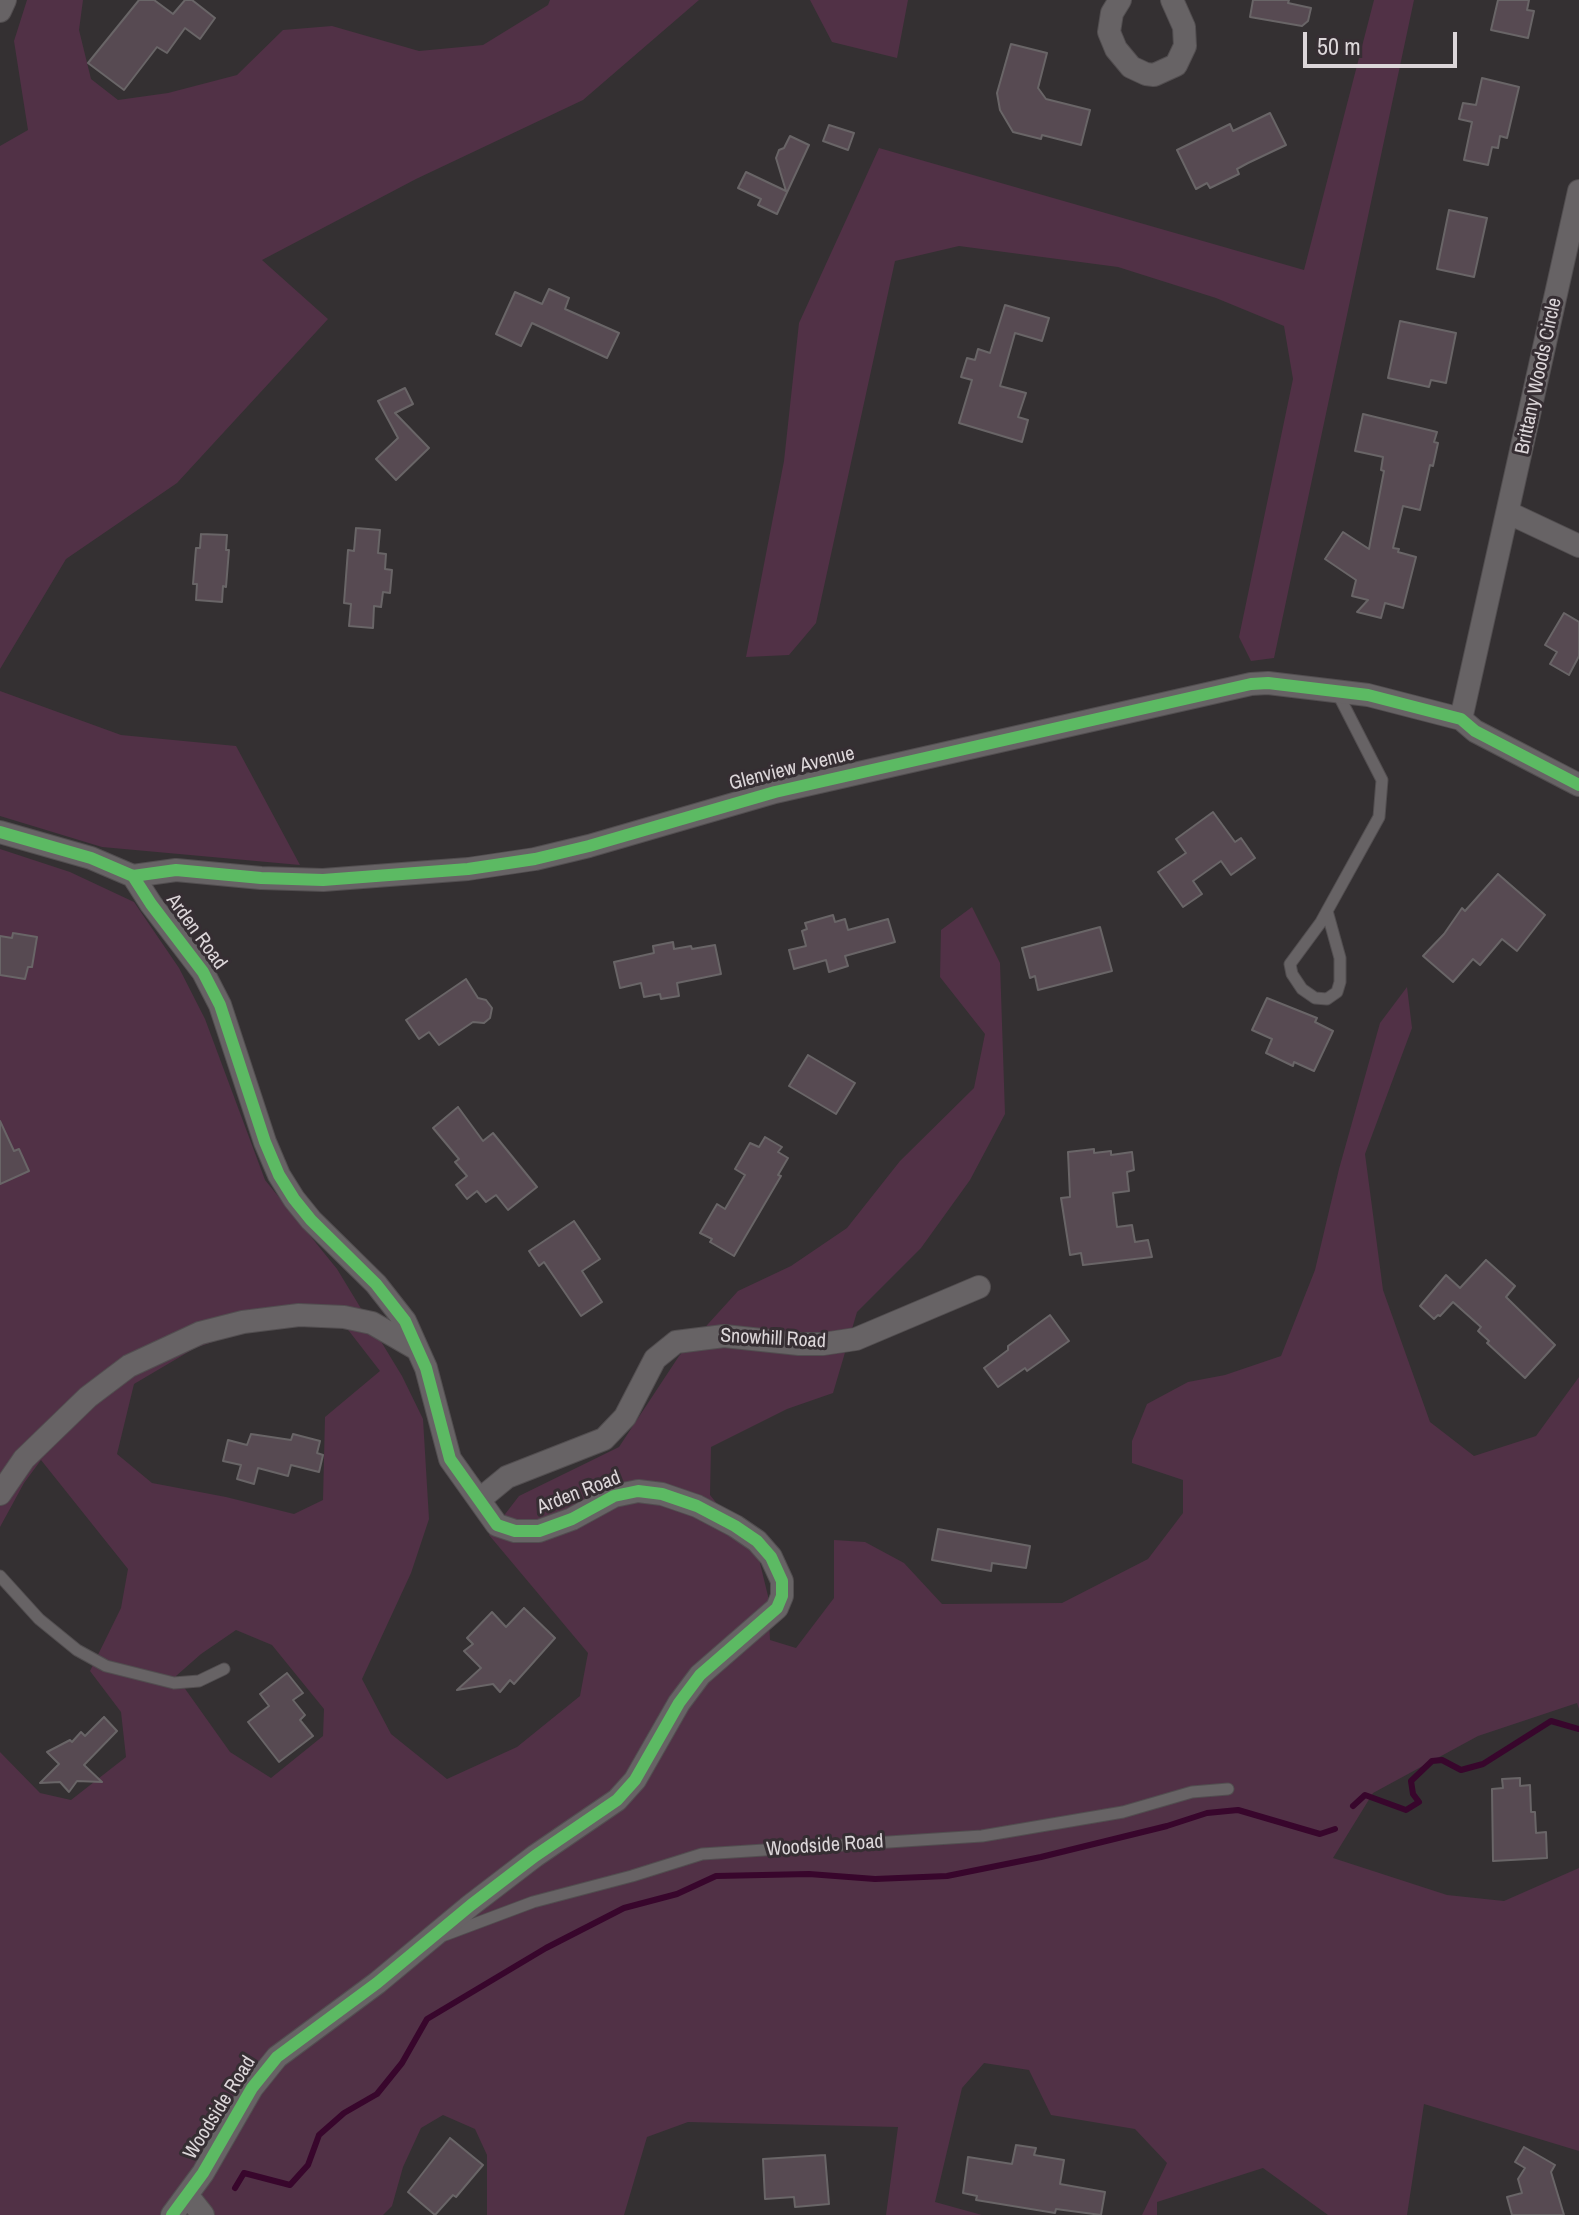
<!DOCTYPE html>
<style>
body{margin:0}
#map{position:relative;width:1579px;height:2215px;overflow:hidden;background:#343032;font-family:"Archivo Narrow",sans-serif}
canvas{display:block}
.scale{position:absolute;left:1303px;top:32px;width:154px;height:36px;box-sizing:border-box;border:4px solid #dcd6d9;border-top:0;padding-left:10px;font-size:24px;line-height:28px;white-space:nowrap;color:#dcd6d9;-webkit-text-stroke:6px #362e33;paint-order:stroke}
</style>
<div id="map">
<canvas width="1579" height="2215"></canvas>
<div class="scale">50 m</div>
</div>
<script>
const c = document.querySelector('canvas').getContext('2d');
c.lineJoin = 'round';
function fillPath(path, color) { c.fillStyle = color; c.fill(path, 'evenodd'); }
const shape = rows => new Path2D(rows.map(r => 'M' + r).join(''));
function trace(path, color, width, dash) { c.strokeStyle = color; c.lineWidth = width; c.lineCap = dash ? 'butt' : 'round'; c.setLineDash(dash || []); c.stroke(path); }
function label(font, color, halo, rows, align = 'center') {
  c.font = font + ' "Archivo Narrow",sans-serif'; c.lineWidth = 6; c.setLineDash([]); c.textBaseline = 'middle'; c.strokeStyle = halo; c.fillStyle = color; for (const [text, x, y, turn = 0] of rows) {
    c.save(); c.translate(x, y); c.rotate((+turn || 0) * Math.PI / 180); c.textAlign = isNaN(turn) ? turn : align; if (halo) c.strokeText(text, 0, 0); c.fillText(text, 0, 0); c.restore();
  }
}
fillPath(shape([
 [27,0,83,0,79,30,91,79,118,100,168,93,237,75,283,30,332,26,419,51,483,45,548,5,550,0,699,0,583,100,416,179,262,260,328,319,177,483,66,559,0,669,0,146,28,130,14,41],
 [810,0,908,0,897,58,832,42],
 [1374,0,1414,0,1274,658,1251,661,1239,637,1293,379,1284,326,1216,298,1118,267,959,246,895,261,816,623,789,655,746,657,784,461,799,323,879,148,1304,270],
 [0,691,121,735,236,746,300,865,102,847,0,816],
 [0,849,70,872,134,902,179,968,205,1019,265,1180,337,1269,402,1376,423,1419,429,1519,411,1573,362,1679,391,1734,447,1779,517,1747,580,1696,588,1653,489,1535,519,1496,619,1447,679,1356,738,1291,791,1266,847,1228,900,1161,974,1088,985,1034,940,977,941,930,972,907,1000,963,1005,1114,970,1180,921,1248,857,1312,833,1393,787,1409,711,1447,710,1495,758,1555,768,1596,770,1640,796,1648,834,1598,834,1540,865,1542,904,1563,942,1604,1062,1603,1148,1559,1183,1513,1183,1480,1132,1463,1132,1441,1147,1404,1188,1382,1225,1375,1281,1356,1315,1270,1339,1169,1380,1023,1407,987,1412,1028,1365,1154,1383,1290,1430,1422,1474,1456,1536,1436,1579,1377,1579,1709,1577,1703,1478,1736,1373,1793,1333,1858,1447,1895,1504,1901,1579,1868,1579,2151,1424,2104,1407,2215,1328,2215,1263,2168,1157,2202,1157,2215,1142,2215,1167,2163,1135,2129,1051,2115,1029,2070,984,2063,962,2088,935,2202,982,2215,886,2215,898,2127,688,2122,647,2137,624,2215,487,2215,487,2155,475,2129,443,2115,421,2128,403,2167,392,2206,383,2215,0,2215,0,1752,40,1793,71,1800,126,1757,121,1712,90,1671,121,1608,128,1569,41,1460,24,1483,0,1527],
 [342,1322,380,1371,325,1417,323,1500,294,1514,226,1497,152,1483,117,1454,134,1384,195,1348,251,1329],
 [236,1630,272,1645,324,1709,323,1736,271,1778,230,1752,176,1676,201,1654]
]), '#513146');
trace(shape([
 [1353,1806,1365,1795,1406,1810,1419,1802,1413,1794,1411,1781,1432,1761,1442,1760,1461,1770,1483,1764,1551,1721,1579,1729],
 [235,2188,244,2173,290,2185,308,2165,319,2135,344,2113,377,2094,402,2063,427,2019,546,1948,624,1908,677,1894,716,1876,809,1874,875,1879,947,1876,1041,1857,1167,1826,1207,1813,1238,1810,1320,1834,1335,1829]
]), '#38062c', 6);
const building = shape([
 [139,0,154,0,173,14,185,0,192,0,215,18,200,39,185,28,167,53,157,47,124,90,88,63,139,0],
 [1253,0,1289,0,1288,3,1311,8,1308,21,1302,26,1250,17,1253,0],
 [1498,0,1529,0,1527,10,1534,11,1528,38,1491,30,1498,0],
 [1011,44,1047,53,1038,88,1046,99,1090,110,1081,145,1042,135,1041,139,1013,132,1000,110,997,93,1011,44],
 [1482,78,1519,87,1507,138,1500,136,1498,148,1492,147,1488,165,1464,160,1472,122,1459,119,1463,103,1476,105,1482,78],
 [1270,113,1286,145,1248,163,1237,169,1239,174,1210,188,1207,183,1196,189,1177,150,1230,124,1233,131,1270,113],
 [829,125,854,133,848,150,823,141,829,125],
 [790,136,809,145,777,214,758,205,761,199,738,188,746,172,786,191,776,158,779,150,784,148,790,136],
 [1449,210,1487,218,1474,277,1437,269,1449,210],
 [549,289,569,298,565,309,619,333,607,358,532,323,521,346,496,334,515,292,542,304,549,289],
 [1005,305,1049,318,1042,341,1015,333,1000,386,1026,393,1018,417,1028,420,1022,442,959,423,972,380,961,377,967,358,975,360,978,349,990,353,1005,305],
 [1400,321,1456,333,1446,383,1431,380,1429,387,1388,378,1400,321],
 [405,388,413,404,395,413,429,448,396,480,376,459,398,438,378,401,405,388],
 [1363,414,1437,432,1434,442,1438,443,1433,466,1430,465,1420,510,1403,506,1393,548,1399,549,1398,552,1416,557,1403,608,1385,603,1381,618,1357,612,1368,600,1352,596,1356,580,1325,559,1343,532,1369,549,1384,471,1381,470,1383,457,1355,451,1363,414],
 [356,528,380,530,378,553,386,554,385,569,392,570,390,593,383,592,381,607,374,606,373,628,349,626,351,604,344,603,348,550,354,551,356,528],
 [201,534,227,535,226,550,229,550,226,587,223,586,222,602,196,600,197,584,193,584,196,548,200,548,201,534],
 [1564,613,1579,622,1579,656,1569,675,1550,664,1557,652,1545,645,1564,613],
 [1213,812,1235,842,1241,838,1255,858,1231,875,1221,861,1193,881,1202,894,1183,907,1158,872,1186,853,1176,839,1213,812],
 [1498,874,1545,915,1517,951,1502,939,1480,965,1473,959,1453,982,1423,956,1444,934,1462,908,1465,911,1498,874],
 [833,915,835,922,845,919,848,930,888,919,895,942,845,956,848,966,829,972,826,960,794,969,789,950,806,946,802,931,807,929,805,923,833,915],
 [1100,927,1112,971,1038,990,1035,976,1030,978,1022,948,1100,927],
 [13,933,37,937,32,967,28,967,25,979,0,975,0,936,12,938,13,933],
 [673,942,674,949,691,946,692,949,715,945,721,974,677,983,679,996,661,999,660,994,644,997,641,983,620,988,614,962,654,953,653,946,673,942],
 [466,979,478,998,486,1000,492,1008,490,1018,484,1023,473,1022,439,1045,429,1032,419,1039,406,1020,466,979],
 [1267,998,1317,1018,1315,1022,1333,1031,1314,1071,1294,1062,1293,1066,1266,1053,1272,1039,1252,1030,1267,998],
 [808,1055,855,1083,836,1114,789,1086,808,1055],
 [458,1107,483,1141,493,1133,537,1187,508,1210,496,1195,486,1202,477,1191,467,1199,456,1185,467,1176,455,1162,459,1159,433,1128,458,1107],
 [0,1121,14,1151,19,1149,29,1171,0,1184,0,1121],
 [765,1137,782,1147,778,1152,788,1158,778,1175,781,1176,734,1256,710,1242,712,1239,700,1233,717,1204,725,1209,745,1175,735,1169,750,1143,759,1147,765,1137],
 [1094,1149,1094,1153,1111,1151,1111,1155,1132,1152,1134,1170,1127,1172,1129,1191,1113,1193,1117,1227,1132,1225,1135,1242,1148,1240,1152,1257,1083,1265,1081,1253,1070,1255,1061,1198,1070,1197,1068,1152,1094,1149],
 [574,1221,600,1259,582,1271,602,1302,581,1316,544,1262,539,1266,529,1251,574,1221],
 [1486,1260,1515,1286,1506,1297,1555,1345,1525,1378,1487,1343,1489,1341,1478,1331,1481,1327,1453,1302,1440,1316,1438,1315,1434,1319,1420,1306,1446,1275,1460,1288,1486,1260],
 [1050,1315,1069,1341,1027,1371,1025,1368,998,1387,984,1368,1008,1350,1008,1346,1050,1315],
 [251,1434,291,1440,293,1434,320,1441,317,1453,323,1455,319,1472,291,1465,288,1476,258,1468,254,1484,237,1479,241,1465,223,1461,228,1440,247,1445,251,1434],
 [938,1529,1030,1546,1026,1568,992,1563,991,1571,932,1560,938,1529],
 [524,1608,555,1638,514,1684,510,1680,500,1692,493,1684,457,1690,481,1668,464,1651,473,1644,467,1638,492,1612,506,1627,524,1608],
 [287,1673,303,1693,293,1700,305,1715,300,1720,313,1736,279,1762,248,1722,269,1706,260,1694,287,1673],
 [104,1717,117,1731,84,1765,102,1782,77,1781,69,1792,60,1782,40,1783,59,1764,47,1752,70,1740,72,1742,81,1732,85,1736,104,1717],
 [1520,1778,1520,1786,1530,1785,1531,1812,1535,1812,1536,1833,1546,1832,1547,1858,1493,1861,1492,1789,1503,1788,1502,1779,1520,1778],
 [450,2138,483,2165,456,2197,453,2195,435,2215,408,2192,450,2138],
 [1016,2145,1036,2148,1034,2155,1064,2160,1060,2184,1105,2192,1101,2215,1056,2209,1055,2213,976,2200,977,2196,963,2193,968,2157,1012,2164,1016,2145],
 [1524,2147,1555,2165,1551,2172,1564,2215,1512,2215,1507,2197,1522,2193,1518,2179,1525,2168,1515,2162,1524,2147],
 [825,2155,829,2204,795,2207,794,2197,765,2199,763,2159,825,2155]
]);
fillPath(building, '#574a52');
trace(building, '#696567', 2);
const lane = shape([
 [1327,911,1340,958,1340,982,1337,992,1327,999,1315,998,1302,989,1292,974,1290,964,1321,922,1327,911,1379,817,1382,780,1337,692],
 [0,1576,39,1619,77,1650,106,1666,174,1683,199,1681,224,1669],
 [445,1935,533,1902,632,1876,702,1854,982,1836,1123,1812,1192,1792,1228,1789]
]);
const street = shape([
 [1120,0,1112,13,1109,32,1116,49,1131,67,1146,74,1154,75,1176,65,1185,46,1184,27,1172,0],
 [0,11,5,0],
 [1509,513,1579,546],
 [1461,719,1579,191],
 [0,832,91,858,133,876,176,870,261,878,323,880,468,869,535,859,589,846,775,792,1251,684,1268,683,1368,695,1461,719,1475,731,1579,785],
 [133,876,151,904,203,972,220,1005,265,1142,279,1175,294,1199,311,1220,376,1284,405,1321,426,1368,450,1459,497,1525,515,1531,539,1531,572,1519,614,1496,638,1491,662,1494,697,1506,735,1526,757,1541,771,1557,782,1581,782,1596,777,1608,700,1675,679,1703,635,1780,617,1800,535,1856,471,1905,377,1983,277,2057,252,2088,203,2173,172,2215],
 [0,1494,24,1459,88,1397,129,1366,200,1333,243,1322,299,1315,344,1317,372,1323,417,1349],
 [479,1500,507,1477,604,1439,625,1417,655,1359,676,1342,724,1336,799,1344,823,1344,856,1339,979,1287],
 [188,2196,203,2215]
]);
trace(lane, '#524e50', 13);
trace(street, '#524e50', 24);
trace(lane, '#676365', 11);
trace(street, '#676365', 22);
trace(shape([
 [0,832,91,858,133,876,176,870,261,878,323,880,468,869,535,859,589,846,775,792,1251,684,1268,683,1368,695,1461,719,1475,731,1579,785],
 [133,876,151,904,203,972,220,1005,265,1142,279,1175,294,1199,311,1220,376,1284,405,1321,426,1368,450,1459,497,1525,515,1531,539,1531,572,1519,614,1496,638,1491,662,1494,697,1506,735,1526,757,1541,771,1557,782,1581,782,1596,777,1608,700,1675,679,1703,635,1780,617,1800,535,1856,471,1905,377,1983,277,2057,252,2088,203,2173,172,2215]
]), '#5cba63', 12);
label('20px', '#dcd6d9', '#362e33', [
 ["Brittany Woods Circle",1539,376,-78],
 ["Glenview Avenue",792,769,-14],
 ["Arden Road",196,932,54],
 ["Snowhill Road",773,1339,3],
 ["Arden Road",579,1493,-21],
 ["Woodside Road",825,1846,-4],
 ["Woodside Road",220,2108,-58]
]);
</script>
